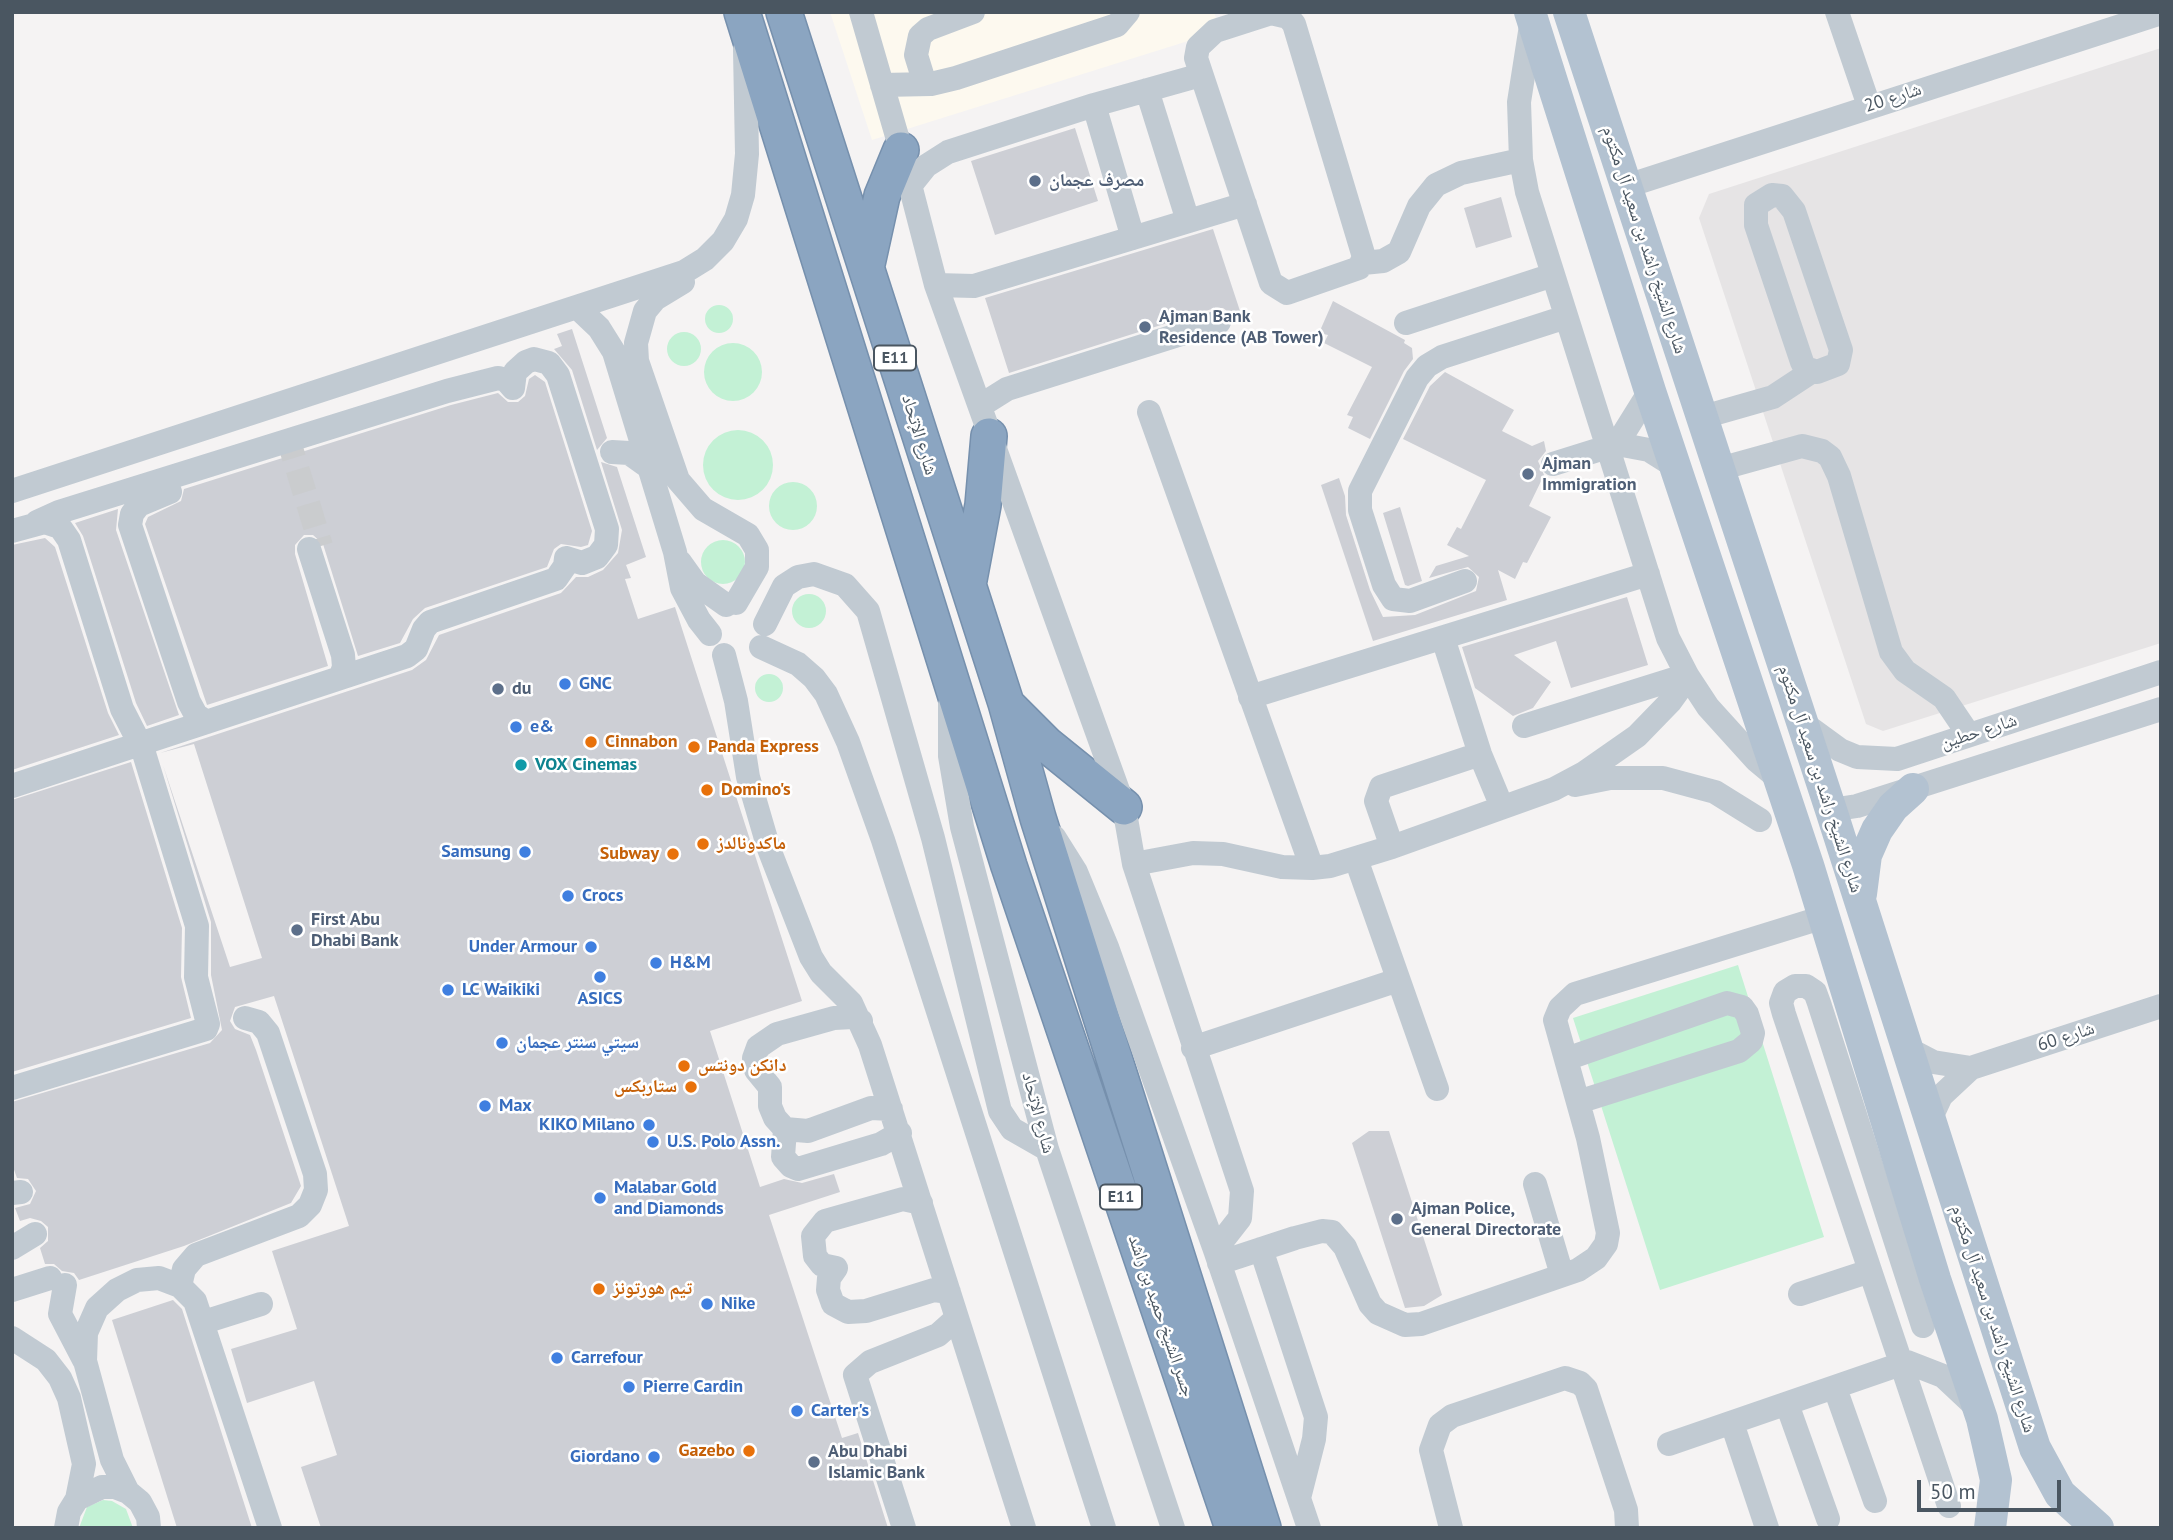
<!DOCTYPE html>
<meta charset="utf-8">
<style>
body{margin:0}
#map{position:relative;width:2173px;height:1540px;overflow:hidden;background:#f5f3f3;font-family:"PT Sans",sans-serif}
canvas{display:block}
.frame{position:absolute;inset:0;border:14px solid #4a5661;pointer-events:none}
.scale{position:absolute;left:1917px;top:1480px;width:144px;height:32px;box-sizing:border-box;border:4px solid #4a5661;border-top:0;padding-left:9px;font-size:21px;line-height:24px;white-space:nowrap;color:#4a5661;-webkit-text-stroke:5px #fff;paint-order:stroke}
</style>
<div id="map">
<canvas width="2173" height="1540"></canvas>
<div class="frame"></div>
<div class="scale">50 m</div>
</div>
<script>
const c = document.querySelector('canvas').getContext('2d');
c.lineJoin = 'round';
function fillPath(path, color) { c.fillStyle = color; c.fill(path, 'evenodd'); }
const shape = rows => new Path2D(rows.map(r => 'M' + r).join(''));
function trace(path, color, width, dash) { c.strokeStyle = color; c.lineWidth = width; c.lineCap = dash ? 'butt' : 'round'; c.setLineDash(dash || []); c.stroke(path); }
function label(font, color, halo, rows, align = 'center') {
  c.font = font + ' "PT Sans","Noto Naskh Arabic",sans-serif'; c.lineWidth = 5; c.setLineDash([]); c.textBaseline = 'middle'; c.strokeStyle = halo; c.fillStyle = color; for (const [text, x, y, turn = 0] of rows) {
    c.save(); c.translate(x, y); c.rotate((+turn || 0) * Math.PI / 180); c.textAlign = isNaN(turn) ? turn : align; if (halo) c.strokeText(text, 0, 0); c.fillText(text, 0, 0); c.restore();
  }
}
fillPath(shape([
 [830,12,1214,12,1220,31,872,140]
]), '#fdf9ef');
fillPath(shape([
 [2161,48,2161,643,1883,731,1866,724,1699,218,1709,194]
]), '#e6e4e5');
fillPath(shape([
 '705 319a14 14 0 1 1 28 0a14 14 0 1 1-28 0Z',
 '667 349a17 17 0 1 1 34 0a17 17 0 1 1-34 0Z',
 '704 372a29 29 0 1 1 58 0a29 29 0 1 1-58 0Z',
 '703 465a35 35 0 1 1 70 0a35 35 0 1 1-70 0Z',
 '769 506a24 24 0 1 1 48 0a24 24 0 1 1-48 0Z',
 '701 562a22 22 0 1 1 44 0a22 22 0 1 1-44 0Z',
 '792 611a17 17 0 1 1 34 0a17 17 0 1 1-34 0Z',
 '755 688a14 14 0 1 1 28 0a14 14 0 1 1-28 0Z',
 [1738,965,1824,1237,1660,1290,1573,1018],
 [103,1500,112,1501,126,1509,133,1528,79,1528,87,1507]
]), '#c3f1d5');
fillPath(shape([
 [1075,128,1098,201,995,235,971,161],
 [1501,197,1512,237,1476,248,1464,208],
 [1213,229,1240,311,1231,314,1223,308,1215,308,1009,373,985,298],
 [1333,301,1405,340,1404,343,1412,348,1413,359,1404,371,1370,439,1348,428,1353,417,1347,415,1372,367,1324,343,1328,335,1319,333],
 [572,329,607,438,597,450,572,370,554,349,562,346,557,334],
 [1445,372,1514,410,1502,431,1532,446,1544,441,1546,451,1538,461,1544,475,1529,506,1551,517,1527,563,1523,562,1515,579,1498,570,1507,600,1373,641,1321,485,1339,478,1345,496,1346,515,1370,590,1383,617,1415,615,1476,591,1479,577,1468,567,1429,578,1436,566,1469,556,1447,545,1457,527,1461,529,1486,480,1403,439,1430,386],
 [535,375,545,382,592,531,588,545,581,547,561,544,554,549,547,567,425,608,413,619,400,643,358,656,323,544,313,535,304,535,295,545,295,554,328,666,207,705,145,524,148,517,181,501,184,489,451,405,498,393,508,402,518,402,525,396,529,379],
 [601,462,617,467,646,557,626,565,631,578,625,579,638,619,675,607,802,1001,710,1031,760,1187,784,1179,802,1183,834,1174,840,1192,769,1215,842,1438,858,1433,888,1528,321,1528,301,1467,337,1455,314,1381,247,1403,231,1349,297,1329,272,1251,349,1226,274,996,235,1007,230,1021,235,1029,250,1035,256,1050,301,1186,291,1203,184,1246,79,1280,74,1273,62,1271,54,1264,45,1264,40,1248,48,1241,48,1227,41,1221,30,1218,20,1221,15,1208,30,1204,36,1191,28,1179,17,1178,12,1164,12,1102,210,1043,222,1030,211,975,211,922,163,765,230,967,262,958,194,744,160,753,412,670,426,660,439,635,561,593,576,577,588,577,603,570,618,553,622,530],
 [1400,507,1422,581,1408,586,1405,585,1383,513],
 [118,509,116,530,179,715,147,726,136,703,83,536,75,523],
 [45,538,55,547,108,713,119,735,12,770,12,545],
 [1627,597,1648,665,1571,688,1556,641,1514,655,1551,682,1533,708,1513,716,1475,688,1462,647],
 [131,762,182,928,181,977,191,1018,12,1072,12,800],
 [1369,1131,1389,1131,1442,1295,1424,1306,1405,1308,1352,1143],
 [173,1300,182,1309,252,1528,177,1528,112,1320]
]), '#cdcfd5');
trace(shape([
 [287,435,321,546]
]), '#caccce', 24, [24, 12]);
const highway = shape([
 [742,12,1009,866,1233,1528],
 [784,12,1006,703,1038,818,1263,1528],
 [867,264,882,196,901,150],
 [968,585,983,505,989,436],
 [1010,708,1046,744,1124,807]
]);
trace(highway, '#7690ad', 38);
trace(shape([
 [861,12,901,150,936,285,1124,807,1134,864,1242,1191,1240,1218,1215,1250],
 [1837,12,1869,106],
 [1271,13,1288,17,1294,24,1364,257,1359,268,1287,293,1271,283,1196,58,1198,47,1215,31,1271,13],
 [1532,19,1519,102,1521,160,1527,192,1668,638,1687,675,1708,707,1756,760,1780,780],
 [925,84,916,55,920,36,928,29,973,12],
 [882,85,931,84,956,78,1117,25,1128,12],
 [1147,90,1188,221],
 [1094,105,1133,238],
 [910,186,926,166,948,152,1094,105,1201,75],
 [1627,186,2161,13],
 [1772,195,1782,196,1794,211,1841,350,1838,364,1817,372,1805,368,1802,362,1756,225,1756,205,1772,195],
 [1363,263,1383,261,1399,252,1419,206,1436,185,1461,173,1521,160],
 [683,282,655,299,645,311,636,343,637,361,678,480,703,509,748,535,757,550,757,567,736,603],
 [936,285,974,286,1245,204],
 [579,309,599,328,614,352,675,552,682,588,699,620,710,634],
 [1406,323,1553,275],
 [980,406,1007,389,1219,322],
 [1149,412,1312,868],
 [1703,417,1773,397,1811,372],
 [1617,444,1650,391],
 [612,452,629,453,650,468],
 [1553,464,1617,444,1649,450,1676,467],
 [1719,469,1802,446,1822,451,1830,457,1839,476,1891,652,1905,671,1944,698,1969,735],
 [12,491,684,272,705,259,723,241,736,219,743,195,747,154,745,50],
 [170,492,139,505,132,514,130,525,189,702,196,715,207,722],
 [37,522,59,512,447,391,498,378,506,380,513,388],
 [12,531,45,522,60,527,69,540,122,709,143,750,197,926,196,977,208,1024,206,1029,12,1088],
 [309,549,343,655,344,667,340,678],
 [680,562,695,583,726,605],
 [1465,581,1410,601,1393,599,1384,585,1360,510,1360,491,1417,378,1427,366,1442,357,1566,317],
 [765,624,784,586,798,577,814,574,845,585,868,611,933,838,1000,1111,1012,1129,1047,1149],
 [1443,638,1480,754,1502,807],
 [761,647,798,664,814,678,826,694,848,742,883,840,1104,1528],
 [724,655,736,701,748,777,769,849,811,957,821,973,851,1003,870,1045,1024,1528],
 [1250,697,1648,574],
 [950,705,950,756,962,827,1047,1149,1173,1528],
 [1803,723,1840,750,1857,757,1897,759,2161,672],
 [1524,726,1687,675],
 [1575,785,1610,778,1663,778,1715,792,1760,820],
 [12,786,407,656,416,649,424,629,430,622,556,579,565,566,566,558,582,563,597,557,606,545,607,529,558,375,549,363,534,359,526,362,515,372,513,388],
 [1831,810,1857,806,2161,709],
 [1054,837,1076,872,1107,947,1215,1250,1309,1528],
 [1392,847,1376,801,1381,787,1480,754],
 [1356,859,1437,1089],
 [1134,864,1193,853,1223,854,1282,867,1312,868,1330,866,1392,847,1554,789,1584,773,1637,736,1670,702,1688,677],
 [861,1021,853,1017,834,1018,777,1034,758,1047,754,1058,756,1070,770,1087,770,1106,775,1118,785,1129,808,1131,871,1108,891,1109],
 [1193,1048,1398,980],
 [1906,1048,1933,1062,1971,1068],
 [1566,1059,1727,1003,1742,1007,1747,1014,1753,1033,1751,1041,1739,1051,1578,1102],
 [1929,1122,1941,1096,1971,1068,2161,1006],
 [785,1129,783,1157,791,1166,798,1169,881,1144,900,1133],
 [1535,1184,1562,1275],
 [12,1193,21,1192],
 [921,1203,903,1199,825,1221,813,1236,815,1256,822,1265,836,1268,829,1278,828,1290,833,1304,848,1312,866,1311,934,1290,949,1292],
 [12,1248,35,1234],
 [1261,1249,1316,1417,1314,1439,1299,1498],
 [1219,1263,1295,1238,1322,1231,1332,1232,1345,1247,1370,1304,1378,1313,1405,1325,1421,1324,1578,1270,1596,1258,1606,1244,1608,1233,1588,1138,1555,1020,1560,1008,1575,994,1824,917],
 [65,1285,60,1314,84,1360],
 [180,1286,184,1269,196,1255,299,1216,310,1205,316,1190,315,1174,268,1033,259,1022,245,1018],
 [12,1290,50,1278],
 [1800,1294,1870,1271],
 [204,1322,261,1304],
 [1923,1326,1819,1003,1815,992,1806,986,1795,986,1785,992,1781,1003,1784,1014,1949,1506],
 [12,1338,46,1360,60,1378,69,1398,84,1464,77,1499],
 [1835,1388,1875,1501],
 [1787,1404,1828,1519],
 [1732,1423,1767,1528],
 [1669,1444,1907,1362,1943,1376,1975,1406],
 [128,1492,112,1460,85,1361,86,1333,97,1308,117,1290,137,1280,159,1278,180,1286,195,1301,270,1528],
 [66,1528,69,1512,77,1499,102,1487,115,1487,128,1492,140,1502,148,1517,149,1528],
 [904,1528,855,1375,870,1362,938,1335,957,1318],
 [1451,1528,1431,1450,1440,1425,1452,1416,1565,1378,1580,1383,1586,1389,1626,1510,1627,1528]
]), '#c1cad2', 24);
trace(shape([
 [1530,12,1650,391,1808,865,1935,1279,1982,1419,1996,1480,1990,1528],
 [1569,12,1831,810,2035,1448,2060,1494,2098,1528],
 [1861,894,1866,855,1877,830,1893,807,1913,789]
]), '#b3c2d1', 32);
trace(highway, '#8ba5c1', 35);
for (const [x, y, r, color] of [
 [1035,181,7,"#5c6f8a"],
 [1145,327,7,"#5c6f8a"],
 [1528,474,7,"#5c6f8a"],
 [565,684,7,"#3f7fe0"],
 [498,689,7,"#5c6f8a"],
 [516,727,7,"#3f7fe0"],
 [591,742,7,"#e8710a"],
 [694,747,7,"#e8710a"],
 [521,765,7,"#0f9aa8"],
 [707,790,7,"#e8710a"],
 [703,844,7,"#e8710a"],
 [525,852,7,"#3f7fe0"],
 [673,854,7,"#e8710a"],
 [568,896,7,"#3f7fe0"],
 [297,930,7,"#5c6f8a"],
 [591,947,7,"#3f7fe0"],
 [656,963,7,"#3f7fe0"],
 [600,977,7,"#3f7fe0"],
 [448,990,7,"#3f7fe0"],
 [502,1043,7,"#3f7fe0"],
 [684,1066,7,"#e8710a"],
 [691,1087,7,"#e8710a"],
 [485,1106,7,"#3f7fe0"],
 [649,1125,7,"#3f7fe0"],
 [653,1142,7,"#3f7fe0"],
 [600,1198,7,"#3f7fe0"],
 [1397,1219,7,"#5c6f8a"],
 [599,1289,7,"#e8710a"],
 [707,1304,7,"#3f7fe0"],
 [557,1358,7,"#3f7fe0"],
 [629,1387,7,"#3f7fe0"],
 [797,1411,7,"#3f7fe0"],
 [749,1451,7,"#e8710a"],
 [654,1457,7,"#3f7fe0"],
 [814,1462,7,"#5c6f8a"]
]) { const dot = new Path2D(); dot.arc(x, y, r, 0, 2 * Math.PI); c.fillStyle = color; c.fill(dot); trace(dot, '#fff', 2.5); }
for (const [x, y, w] of [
 [895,358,42],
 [1121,1197,42]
]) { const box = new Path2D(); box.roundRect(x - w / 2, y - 12.5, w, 25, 5); c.fillStyle = '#fff'; c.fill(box); trace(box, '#4a5661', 2); }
label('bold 16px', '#4a5661', null, [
 ["E11",895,358],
 ["E11",1121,1197]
]);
label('18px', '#4a5661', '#fff', [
 ["شارع 20",1893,98,-18],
 ["شارع الشيخ راشد بن سعيد آل مكتوم",1644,240,72],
 ["شارع الإتحاد",919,435,73],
 ["شارع حطين",1979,732,-18],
 ["شارع الشيخ راشد بن سعيد آل مكتوم",1820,779,72],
 ["شارع 60",2066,1037,-18],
 ["شارع الإتحاد",1038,1113,75],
 ["جسر الشيخ حميد بن راشد",1161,1316,71],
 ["شارع الشيخ راشد بن سعيد آل مكتوم",1993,1319,72]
]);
label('bold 18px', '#4e5e75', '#fff', [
 ["مصرف عجمان",1049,181],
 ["Ajman Bank",1159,317],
 ["Residence (AB Tower)",1159,338],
 ["Ajman",1542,464],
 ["Immigration",1542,485],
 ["du",512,689],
 ["First Abu",311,920],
 ["Dhabi Bank",311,941],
 ["Ajman Police,",1411,1209],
 ["General Directorate",1411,1230],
 ["Abu Dhabi",828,1452],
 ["Islamic Bank",828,1473]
], 'left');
label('bold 18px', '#366cbe', '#fff', [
 ["GNC",579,684],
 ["e&",530,727],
 ["Samsung",511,852,"right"],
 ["Crocs",582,896],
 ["Under Armour",577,947,"right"],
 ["H&M",670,963],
 ["LC Waikiki",462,990],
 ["ASICS",600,999,"center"],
 ["سيتي سنتر عجمان",516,1043],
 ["Max",499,1106],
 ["KIKO Milano",635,1125,"right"],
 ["U.S. Polo Assn.",667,1142],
 ["Malabar Gold",614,1188],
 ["and Diamonds",614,1209],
 ["Nike",721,1304],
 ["Carrefour",571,1358],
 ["Pierre Cardin",643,1387],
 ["Carter's",811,1411],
 ["Giordano",640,1457,"right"]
], 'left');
label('bold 18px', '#c56008', '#fff', [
 ["Cinnabon",605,742],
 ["Panda Express",708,747],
 ["Domino's",721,790],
 ["ماكدونالدز",717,844],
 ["Subway",659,854,"right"],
 ["دانكن دونتس",698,1066],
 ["ستاربكس",677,1087,"right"],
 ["تيم هورتونز",613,1289],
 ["Gazebo",735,1451,"right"]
], 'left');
label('bold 18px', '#0d838f', '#fff', [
 ["VOX Cinemas",535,765]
], 'left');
</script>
